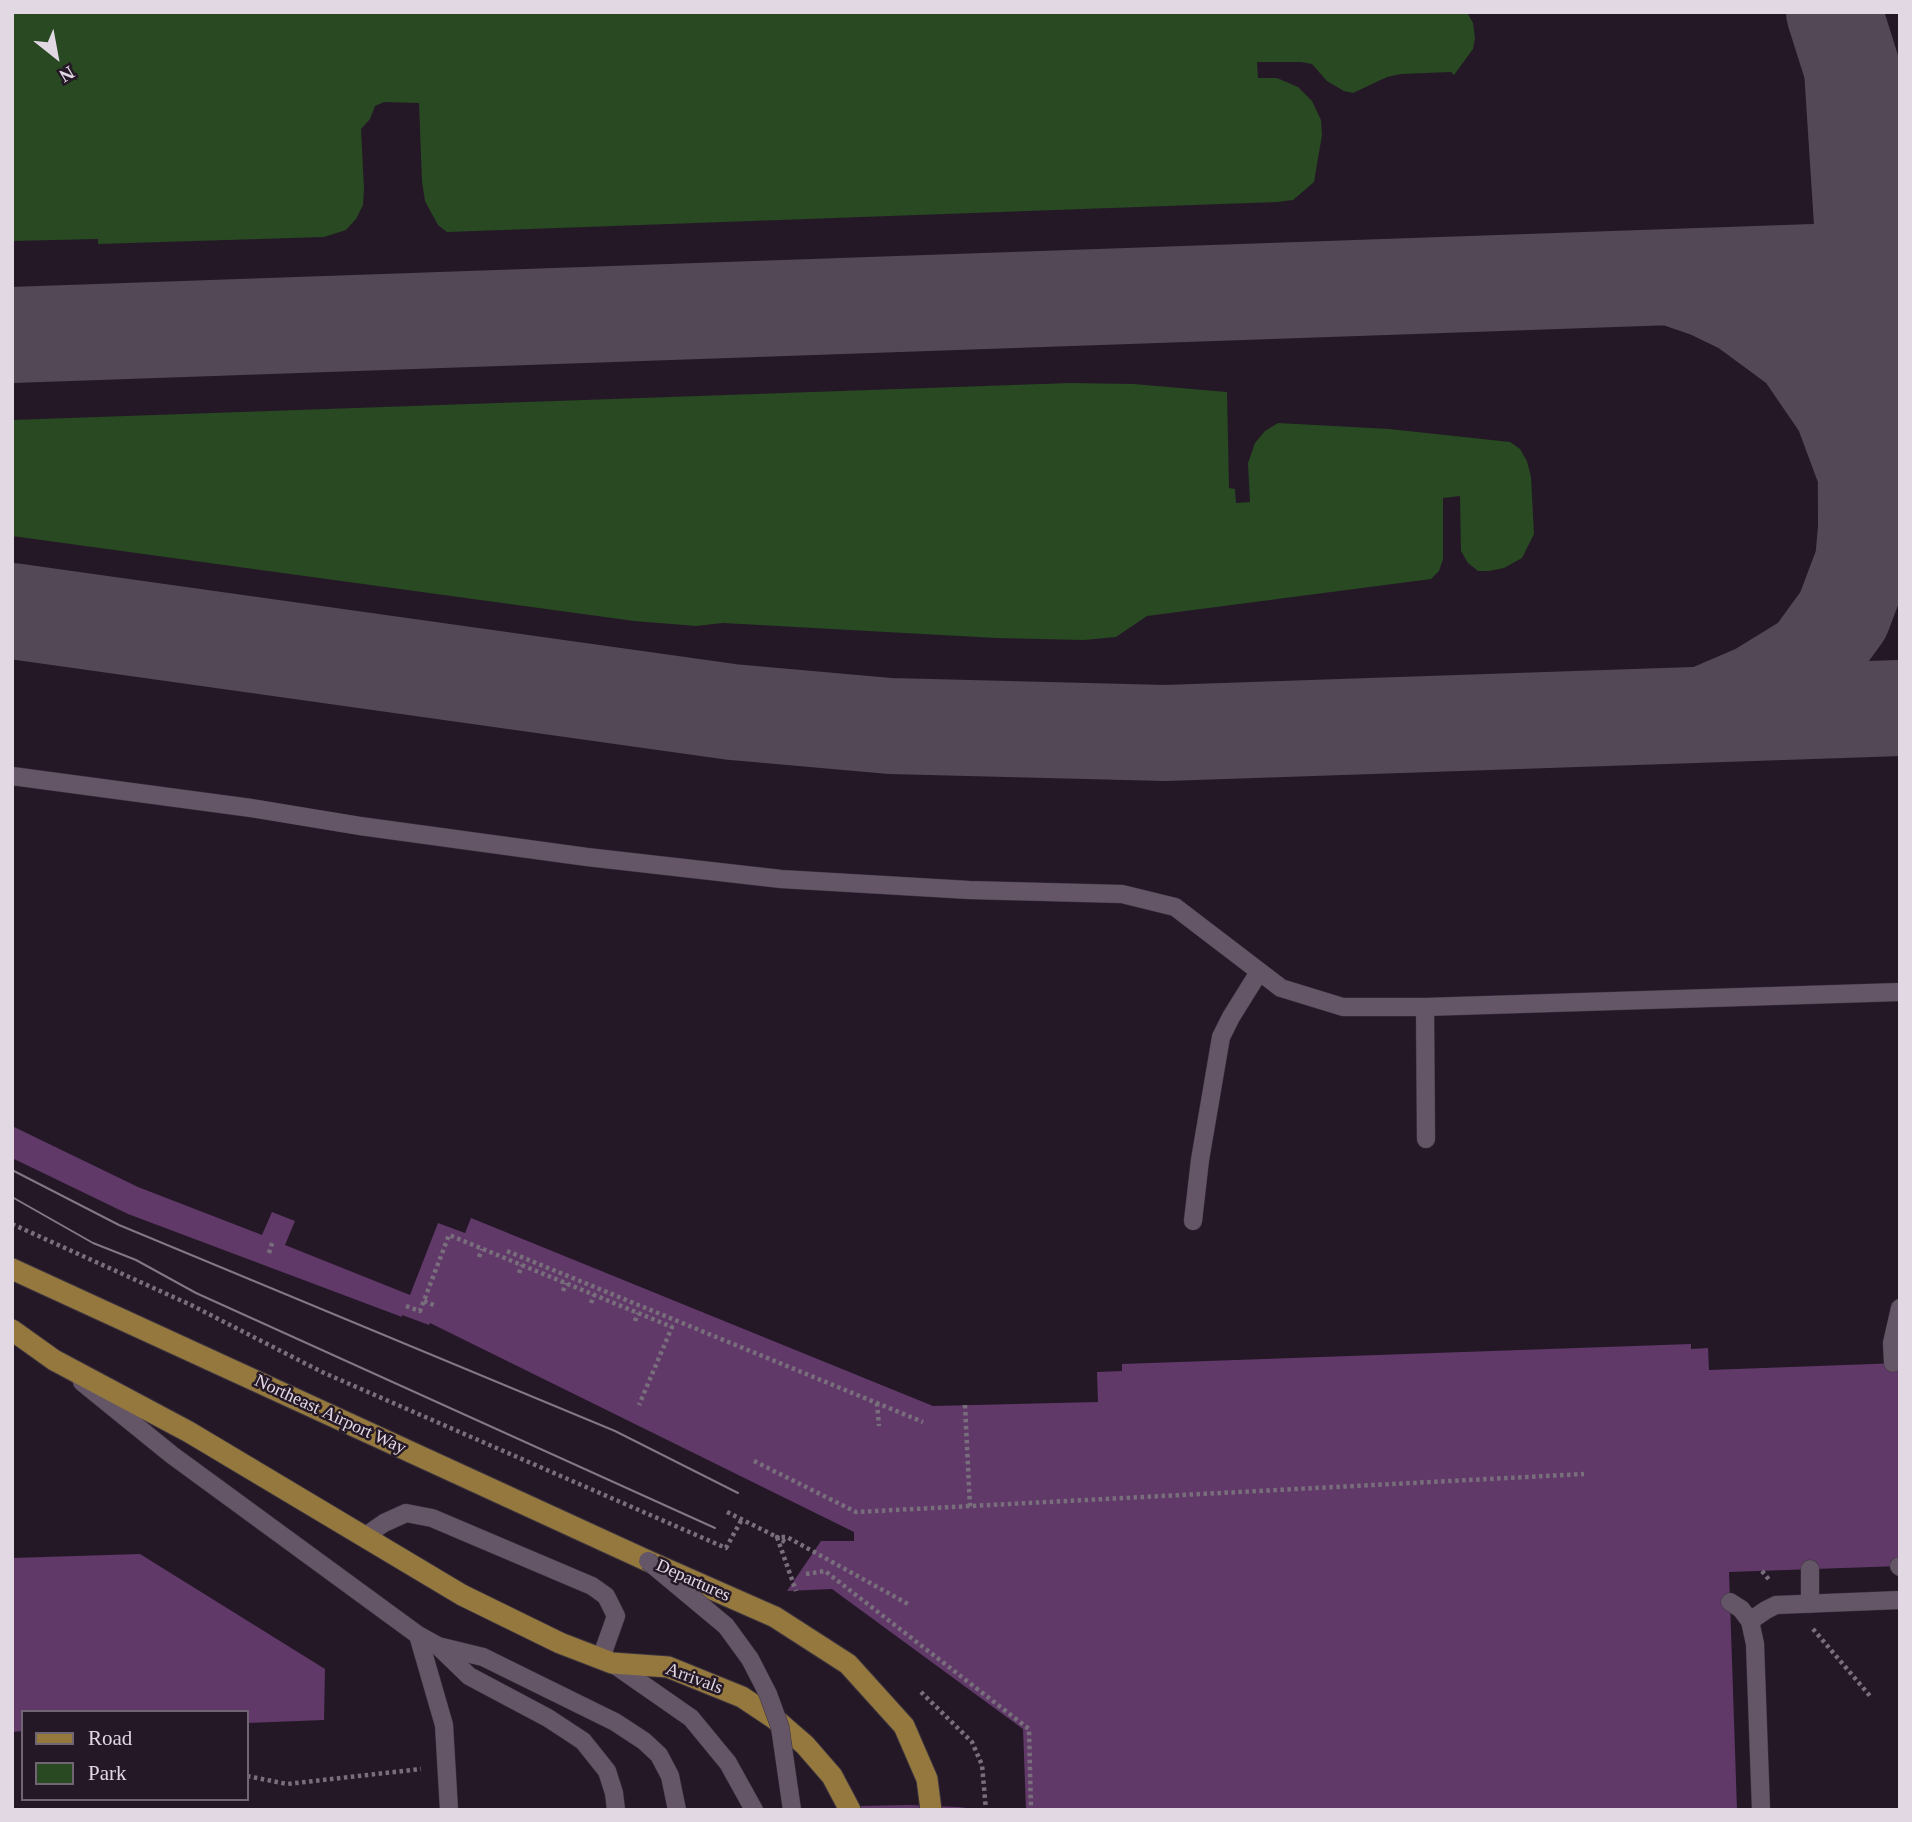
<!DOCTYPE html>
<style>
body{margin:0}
#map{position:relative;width:1912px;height:1822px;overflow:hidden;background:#241827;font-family:Georgia,serif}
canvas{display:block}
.frame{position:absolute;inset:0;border:14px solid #e1d8e3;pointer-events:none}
.legend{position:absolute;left:21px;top:1710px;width:228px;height:91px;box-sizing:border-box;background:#241827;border:2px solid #706572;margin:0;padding:9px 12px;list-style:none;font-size:21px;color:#e1d8e3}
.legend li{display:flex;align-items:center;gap:14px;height:35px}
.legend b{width:35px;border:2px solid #706572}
.north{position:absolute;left:21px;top:21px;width:70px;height:70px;-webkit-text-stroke:5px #241827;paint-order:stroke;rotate:149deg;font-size:19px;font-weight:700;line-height:28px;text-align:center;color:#e1d8e3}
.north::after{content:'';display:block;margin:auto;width:24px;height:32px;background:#e1d8e3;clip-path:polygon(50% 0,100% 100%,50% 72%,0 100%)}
</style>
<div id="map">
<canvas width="1912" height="1822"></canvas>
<div class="frame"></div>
<ul class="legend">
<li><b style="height:9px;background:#94783e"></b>Road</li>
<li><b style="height:19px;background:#284921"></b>Park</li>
</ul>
<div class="north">N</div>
</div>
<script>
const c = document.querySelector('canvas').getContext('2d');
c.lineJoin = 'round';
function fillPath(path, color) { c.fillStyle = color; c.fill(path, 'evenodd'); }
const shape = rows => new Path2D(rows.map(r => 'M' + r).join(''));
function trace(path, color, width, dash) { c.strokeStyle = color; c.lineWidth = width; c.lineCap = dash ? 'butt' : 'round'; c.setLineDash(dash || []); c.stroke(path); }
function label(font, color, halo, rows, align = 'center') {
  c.font = font + ' Georgia,serif'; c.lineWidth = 5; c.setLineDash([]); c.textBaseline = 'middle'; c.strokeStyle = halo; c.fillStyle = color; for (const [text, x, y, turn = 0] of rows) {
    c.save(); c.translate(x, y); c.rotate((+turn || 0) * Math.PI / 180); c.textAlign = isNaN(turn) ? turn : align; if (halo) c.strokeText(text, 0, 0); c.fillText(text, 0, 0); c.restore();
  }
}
fillPath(shape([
 [12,12,1467,12,1473,23,1475,38,1473,49,1454,75,1451,72,1401,74,1387,77,1353,93,1344,91,1327,81,1312,64,1301,62,1257,62,1258,78,1277,78,1298,87,1312,101,1321,120,1322,135,1314,182,1293,200,1277,202,447,232,438,225,425,201,422,182,419,103,384,102,375,106,370,119,361,129,364,189,363,205,356,219,346,230,324,237,98,244,98,239,12,241],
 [1070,383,1133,384,1227,392,1229,488,1235,489,1236,503,1250,502,1248,463,1255,443,1265,431,1278,423,1389,429,1510,442,1520,449,1527,461,1531,477,1534,534,1522,558,1504,568,1489,571,1478,571,1468,563,1461,551,1460,496,1443,498,1443,559,1439,571,1431,579,1147,616,1116,637,1084,640,996,638,723,623,696,626,634,621,12,536,12,420]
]), '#284921');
trace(shape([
 [1674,278,1709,290,1744,307,1801,349,1842,409,1862,463],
 [12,335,1900,269],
 [12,611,732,712,890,726,1165,733,1900,708],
 [1710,712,1759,691,1811,659,1843,615,1863,562,1866,528,1865,270,1852,69,1834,12]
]), '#534856', 96);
fillPath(shape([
 [12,1126,138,1187,262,1235,272,1212,295,1221,285,1245,410,1295,438,1223,465,1233,471,1218,933,1406,1098,1402,1097,1372,1122,1371,1122,1364,1691,1344,1691,1349,1708,1348,1709,1370,1900,1363,1900,1566,1729,1572,1737,1810,1026,1810,1023,1729,832,1589,787,1591,821,1541,854,1541,854,1532,430,1323,429,1325,402,1315,402,1317,128,1214,12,1158],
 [140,1554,325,1669,324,1720,247,1723,247,1712,23,1712,23,1731,12,1732,12,1558],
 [909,1805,958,1807,967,1808,967,1810,843,1810,843,1808,861,1806]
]), '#603969');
const lane = shape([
 [12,776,251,808,360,826,587,857,781,879,969,890,1122,894,1175,907,1281,988,1343,1007,1425,1007,1900,992],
 [1425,1007,1426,1139],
 [1193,1221,1200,1160,1221,1037,1231,1017,1259,972],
 [1893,1363,1892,1343,1900,1308],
 [82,1382,172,1455,418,1635,438,1646,469,1676,548,1718,583,1741,607,1771,614,1793,616,1810],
 [364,1537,384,1523,406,1513,432,1518,592,1586,606,1596,616,1616,601,1658],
 [1899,1566,1900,1567],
 [1730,1602,1741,1609,1750,1621,1755,1644,1761,1810],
 [1810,1604,1810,1569],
 [1750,1621,1766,1610,1776,1605,1900,1600],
 [418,1635,444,1725,449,1810],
 [438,1646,483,1657,615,1722,644,1741,659,1755,670,1776,677,1810],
 [612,1663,691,1718,728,1763,754,1810]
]);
const primary = shape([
 [12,1269,648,1561,775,1617,848,1664,904,1726,927,1779,931,1810],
 [12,1330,54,1360,189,1432,462,1595,560,1643,612,1663,668,1667,742,1697,775,1719,805,1745,832,1776,850,1810]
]);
trace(lane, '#3c333e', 19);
trace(primary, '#3c333e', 23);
trace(shape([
 [12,1224,191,1305,322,1372,726,1548,742,1519],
 [507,1251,923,1422],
 [269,1253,273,1240],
 [479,1257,482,1249],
 [519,1273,522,1265],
 [563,1291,566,1283],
 [424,1301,436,1306],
 [591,1303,594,1295],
 [406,1306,420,1311,449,1235,672,1327,639,1405],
 [635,1321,638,1313],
 [877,1403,879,1426],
 [965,1405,970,1507],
 [754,1461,856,1512,1584,1474],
 [727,1512,777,1537,796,1591],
 [785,1542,777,1537,787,1537,908,1604],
 [1762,1571,1770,1581],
 [806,1574,825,1571,1029,1729,1031,1810],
 [1813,1629,1870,1696],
 [921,1692,972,1742,982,1765,986,1810],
 [247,1776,287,1784,421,1769]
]), '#796f7c', 4.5, [3.5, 3.5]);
trace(lane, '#645667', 18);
trace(primary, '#94783e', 21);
trace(shape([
 [12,1170,119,1225,615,1431,738,1493],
 [12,1197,93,1243,136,1260,196,1293,715,1528]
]), '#827784', 2);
const laneBridge = shape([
 [648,1561,726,1626,750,1659,768,1694,780,1727,792,1810]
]);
trace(laneBridge, '#3c333e', 19, []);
trace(laneBridge, '#645667', 18);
label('18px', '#e1d8e3', '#241827', [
 ["Northeast Airport Way",330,1415,25],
 ["Departures",693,1581,24],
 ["Arrivals",694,1679,20]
]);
</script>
